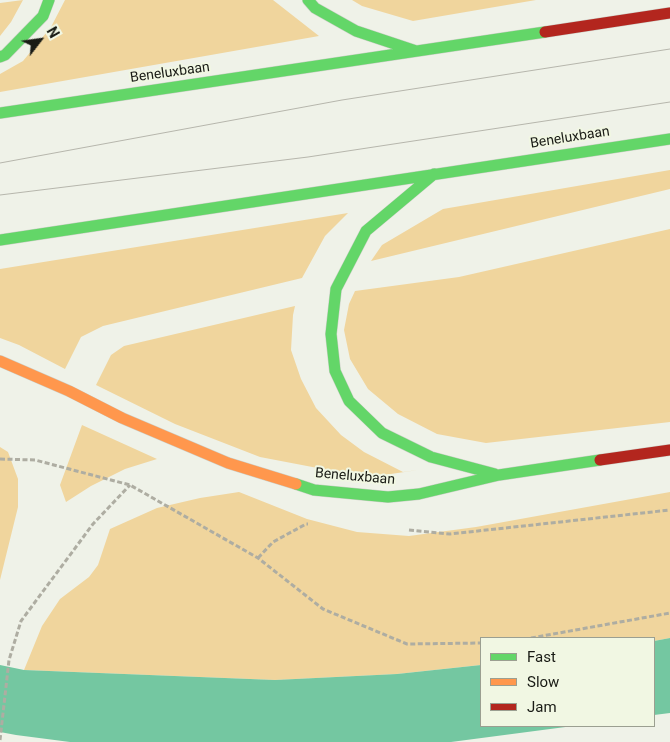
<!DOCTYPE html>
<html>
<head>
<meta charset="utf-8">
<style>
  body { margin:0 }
  #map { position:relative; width:670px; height:742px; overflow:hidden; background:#eff2e8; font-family:Roboto,sans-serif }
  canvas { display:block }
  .legend { position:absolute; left:480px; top:637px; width:175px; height:90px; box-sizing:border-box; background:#f1f7e3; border:1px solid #9b9f91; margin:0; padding:6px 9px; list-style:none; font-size:15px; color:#191b15 }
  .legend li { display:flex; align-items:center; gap:10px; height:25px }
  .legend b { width:25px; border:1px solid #9b9f91 }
  .north { position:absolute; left:15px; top:15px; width:50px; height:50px; -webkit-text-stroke:4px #f1f7e3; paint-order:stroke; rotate:60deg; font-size:14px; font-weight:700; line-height:20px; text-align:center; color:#191b15 }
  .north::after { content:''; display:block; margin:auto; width:18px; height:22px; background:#191b15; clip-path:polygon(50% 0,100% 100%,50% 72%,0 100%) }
</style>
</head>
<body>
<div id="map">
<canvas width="670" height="742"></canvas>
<ul class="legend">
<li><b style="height:6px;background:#63d668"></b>Fast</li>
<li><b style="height:6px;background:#ff974d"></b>Slow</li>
<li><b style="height:6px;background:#b3261e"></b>Jam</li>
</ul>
<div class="north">N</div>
</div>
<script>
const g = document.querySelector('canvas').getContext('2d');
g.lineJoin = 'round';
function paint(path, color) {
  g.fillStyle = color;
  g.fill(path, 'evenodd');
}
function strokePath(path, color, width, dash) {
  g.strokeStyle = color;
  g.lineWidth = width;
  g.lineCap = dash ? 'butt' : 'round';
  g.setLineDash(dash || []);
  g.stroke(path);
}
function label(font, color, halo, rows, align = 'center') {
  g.font = font + ' Roboto,sans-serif';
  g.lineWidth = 4;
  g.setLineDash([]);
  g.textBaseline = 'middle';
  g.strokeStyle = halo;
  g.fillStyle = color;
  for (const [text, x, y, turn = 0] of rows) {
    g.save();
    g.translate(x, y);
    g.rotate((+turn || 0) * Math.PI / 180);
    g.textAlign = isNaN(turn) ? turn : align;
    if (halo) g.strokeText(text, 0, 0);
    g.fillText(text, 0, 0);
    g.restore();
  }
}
paint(new Path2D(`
  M 23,0 L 11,22 L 0,36 L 0,3 Z
  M 65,0 L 273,0 L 319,36 L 0,92 L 0,74 L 23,61 L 51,27 Z
  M 352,0 L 536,0 L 413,21 L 362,6 Z
  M 670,170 L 670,189 L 371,261 L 382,245 L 443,209 Z
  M 348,213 L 325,236 L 302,278 L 103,326 L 81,337 L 65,369 L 19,345 L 0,338 L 0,269 Z
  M 670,229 L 670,422 L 486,443 L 437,434 L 398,414 L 368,389 L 350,359 L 344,330 L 349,304 L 355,291 L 459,277 Z
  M 295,306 L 293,315 L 291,350 L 301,379 L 316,408 L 341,435 L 364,452 L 403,472 L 418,470 L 384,475 L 328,470 L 260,457 L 175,424 L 96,385 L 111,355 L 124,346 Z
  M 82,425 L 157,459 L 125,469 L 91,486 L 66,502 L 60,485 Z
  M 0,447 L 8,452 L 18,479 L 18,507 L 0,580 Z
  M 239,492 L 307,519 L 357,532 L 409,536 L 476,527 L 670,492 L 670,638 L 654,641 L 654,638 L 481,638 L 481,665 L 397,674 L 275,680 L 24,670 L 42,626 L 60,599 L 89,577 L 98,565 L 110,529 L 157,508 L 200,498 Z`), '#f0d59d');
paint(new Path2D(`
  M 670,638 L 670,713 L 654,715 L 654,641 Z
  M 0,665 L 24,670 L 275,680 L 397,674 L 481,665 L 481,726 L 573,726 L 451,742 L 70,742 L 16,735 L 0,732 Z`), '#74c7a1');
const fast = new Path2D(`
  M 308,0 L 315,8 L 356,31 L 416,51
  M 0,57 L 5,55 L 43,16 L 49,0
  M 0,113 L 545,32
  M 434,174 L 366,231 L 336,289 L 331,334 L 335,371 L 349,401 L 382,433 L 431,457 L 495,474
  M 0,240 L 670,139
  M 296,484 L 314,490 L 388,497 L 419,494 L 499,475 L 600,460`);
const slow = new Path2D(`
  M 0,361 L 69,391 L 122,418 L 228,463 L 296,484`);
const jam = new Path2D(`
  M 545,32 L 670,13
  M 600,460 L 670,450`);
strokePath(fast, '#cccfc7', 12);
strokePath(slow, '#cccfc7', 12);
strokePath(jam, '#cccfc7', 12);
strokePath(new Path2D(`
  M 0,459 L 35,460 L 130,485 L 258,558 L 323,609 L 407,644 L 481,643
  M 409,530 L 450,534 L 670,510
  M 258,558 L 273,542 L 306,524 L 308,524
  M 531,638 L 670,613
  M 0,740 L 9,660 L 21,621 L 93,524 L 130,485`), '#aeada2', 3, [5, 2.5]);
strokePath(fast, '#63d668', 11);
strokePath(slow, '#ff974d', 11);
strokePath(jam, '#b3261e', 11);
strokePath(new Path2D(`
  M 0,163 L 342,100 L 670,49
  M 0,195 L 308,157 L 670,102`), '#b6b6ac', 1);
label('14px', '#191b15', '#f1f7e3', [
  ["Beneluxbaan",170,73,-8],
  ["Beneluxbaan",570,138,-9],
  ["Beneluxbaan",355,477,5]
]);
</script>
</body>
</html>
